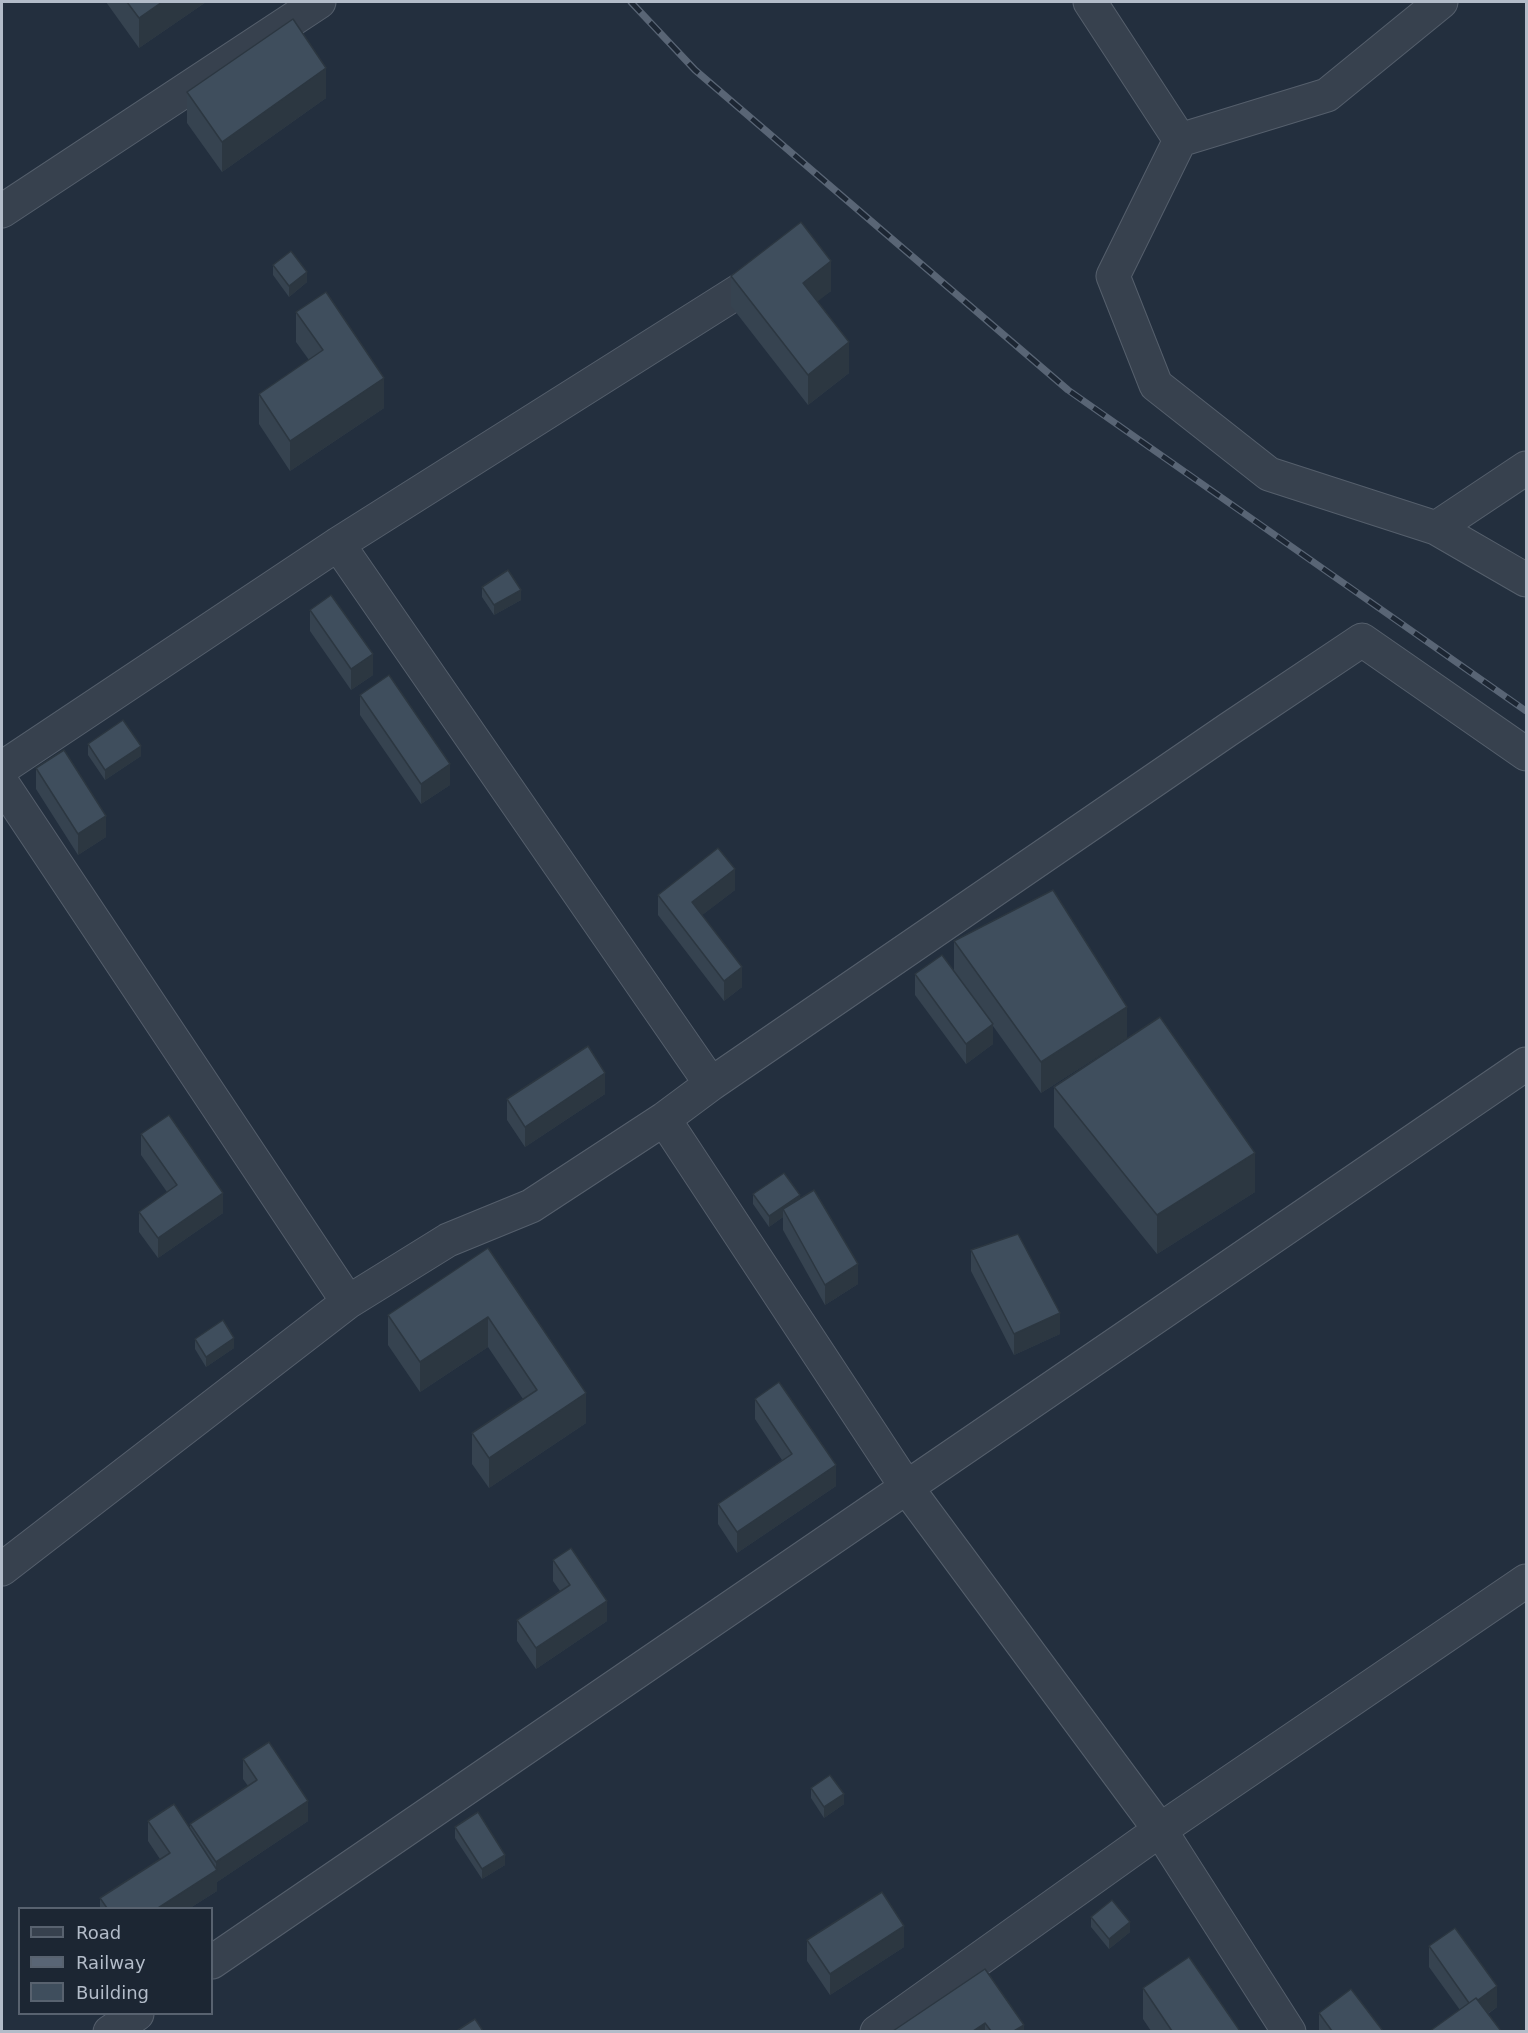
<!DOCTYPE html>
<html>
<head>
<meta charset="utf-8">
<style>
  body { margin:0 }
  #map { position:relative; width:1528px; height:2033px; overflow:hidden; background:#232f3e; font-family:"DejaVu Sans",sans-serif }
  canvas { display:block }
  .frame { position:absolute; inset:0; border:3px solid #b3bcc9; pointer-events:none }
  .legend { position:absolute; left:18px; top:1907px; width:195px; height:108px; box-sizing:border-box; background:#1c2633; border:2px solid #58626f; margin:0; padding:8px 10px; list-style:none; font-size:18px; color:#b3bcc9 }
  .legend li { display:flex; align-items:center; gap:12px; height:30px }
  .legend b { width:30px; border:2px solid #58626f }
</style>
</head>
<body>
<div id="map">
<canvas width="1528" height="2033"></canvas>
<div class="frame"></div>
<ul class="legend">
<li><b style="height:8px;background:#37414e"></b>Road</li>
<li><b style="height:8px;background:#596575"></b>Railway</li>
<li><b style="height:16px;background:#3f4e5d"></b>Building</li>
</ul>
</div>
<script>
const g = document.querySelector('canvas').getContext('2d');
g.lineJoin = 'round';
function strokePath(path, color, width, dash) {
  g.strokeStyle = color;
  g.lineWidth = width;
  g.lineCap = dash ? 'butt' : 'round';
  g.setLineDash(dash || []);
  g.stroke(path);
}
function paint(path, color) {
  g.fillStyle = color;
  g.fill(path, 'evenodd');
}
const street = new Path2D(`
  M 1090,2 L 1180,140 L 1113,276 L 1156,385 L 1269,474 L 1436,528 L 1526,580
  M 1180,140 L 1327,95 L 1441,2
  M 2,211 L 319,2
  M 1436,528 L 1526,468
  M 338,544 L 711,1084
  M 2,768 L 338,544 L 769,272
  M 2,783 L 348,1302
  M 664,1119 L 907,1488 L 1160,1830 L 1289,2032
  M 2,1569 L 348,1302 L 448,1240 L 531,1206 L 664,1119 L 711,1084 L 1229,729 L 1362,640 L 1526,754
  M 212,1962 L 1526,1064
  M 110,2032 L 137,2014
  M 877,2032 L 1160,1830 L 1526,1581`);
strokePath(street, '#555f6c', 35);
strokePath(street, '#37414e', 33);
const rail = new Path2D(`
  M 631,2 L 695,70 L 1068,390 L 1526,711`);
strokePath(rail, '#596575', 7);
strokePath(rail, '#1c2633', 4.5, [14]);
paint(new Path2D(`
  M 106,2 L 206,2 L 139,48 Z
  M 187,92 L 326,98 L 222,172 L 187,123 Z
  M 273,265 L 307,282 L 289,297 L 273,275 Z
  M 731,276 L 831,291 L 817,301 L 849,373 L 808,405 L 731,306 Z
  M 296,312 L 384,408 L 290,471 L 259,424 L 259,394 L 309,360 L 296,342 Z
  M 482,587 L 521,600 L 494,615 L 482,597 Z
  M 310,610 L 373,675 L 351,690 L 310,631 Z
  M 360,695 L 450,785 L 421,804 L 360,715 Z
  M 88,744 L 141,756 L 105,780 L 88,755 Z
  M 36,768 L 106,837 L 78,855 L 36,789 Z
  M 735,890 L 702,915 L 742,987 L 724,1001 L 658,915 L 658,895 Z
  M 954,941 L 1127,1038 L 1041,1093 L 993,1026 L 993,1044 L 966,1064 L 915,995 L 915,974 L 954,971 Z
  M 1054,1087 L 1255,1192 L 1157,1254 L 1054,1127 Z
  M 605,1094 L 525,1147 L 507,1120 L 507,1099 Z
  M 141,1134 L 223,1213 L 158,1258 L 139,1232 L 139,1212 L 167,1192 L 141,1155 Z
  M 753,1194 L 800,1199 L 858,1284 L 825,1305 L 783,1230 L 783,1217 L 769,1227 L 753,1204 Z
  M 488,1248 L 586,1423 L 489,1488 L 472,1464 L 472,1433 L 523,1399 L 488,1347 L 420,1392 L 388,1345 L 388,1315 Z
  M 971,1250 L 1060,1334 L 1014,1355 L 971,1271 Z
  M 195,1339 L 234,1348 L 206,1367 L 195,1349 Z
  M 755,1399 L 836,1486 L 737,1553 L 718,1524 L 718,1504 L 782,1460 L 755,1419 Z
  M 553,1560 L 607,1621 L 536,1669 L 517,1641 L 517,1620 L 560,1591 L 553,1581 Z
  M 243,1759 L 308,1821 L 217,1882 L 217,1891 L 190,1908 L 100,1908 L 100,1898 L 160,1859 L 148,1841 L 148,1821 L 190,1829 L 190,1824 L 248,1786 L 243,1779 Z
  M 811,1788 L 844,1804 L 824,1818 L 811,1798 Z
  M 455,1827 L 505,1865 L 482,1879 L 455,1838 Z
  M 1091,1917 L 1130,1932 L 1109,1949 L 1091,1927 Z
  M 807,1940 L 904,1947 L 830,1995 L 807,1961 Z
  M 1429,1946 L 1497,2007 L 1488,2014 L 1460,2010 L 1429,1967 Z
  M 985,1969 L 1024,2031 L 893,2031 Z
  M 1143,1988 L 1240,2031 L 1151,2031 L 1143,2019 Z
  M 1319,2013 L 1383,2031 L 1319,2031 Z`), '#364350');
paint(new Path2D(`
  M 162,2 L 206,2 L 139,48 L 139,18 Z
  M 326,68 L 326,98 L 222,172 L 222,142 Z
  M 831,261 L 831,291 L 803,313 L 803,283 Z
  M 307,272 L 307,282 L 289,297 L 289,286 Z
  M 849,342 L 849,373 L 808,405 L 808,375 Z
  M 384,378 L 384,408 L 290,471 L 290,441 Z
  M 521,590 L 521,600 L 494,615 L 494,605 Z
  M 373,654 L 373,675 L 351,690 L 351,669 Z
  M 141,746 L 141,756 L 105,780 L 105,770 Z
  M 450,764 L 450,785 L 421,804 L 421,784 Z
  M 106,816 L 106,837 L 78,855 L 78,834 Z
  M 735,869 L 735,890 L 692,923 L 692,902 Z
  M 742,967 L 742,987 L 724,1001 L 724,981 Z
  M 1127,1007 L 1127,1038 L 1041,1093 L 1041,1062 Z
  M 993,1024 L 993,1044 L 966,1064 L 966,1044 Z
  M 605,1073 L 605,1094 L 525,1147 L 525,1127 Z
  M 1255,1153 L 1255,1192 L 1157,1254 L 1157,1215 Z
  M 223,1193 L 223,1213 L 158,1258 L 158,1238 Z
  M 800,1195 L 800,1205 L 783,1209 L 783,1217 L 769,1227 L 769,1216 Z
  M 858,1264 L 858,1284 L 825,1305 L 825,1285 Z
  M 1060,1313 L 1060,1334 L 1014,1355 L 1014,1334 Z
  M 488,1317 L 488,1347 L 420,1392 L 420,1362 Z
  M 234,1338 L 234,1348 L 206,1367 L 206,1357 Z
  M 586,1393 L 586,1423 L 489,1488 L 489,1458 Z
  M 836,1465 L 836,1486 L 737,1553 L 737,1532 Z
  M 607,1601 L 607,1621 L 536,1669 L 536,1648 Z
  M 844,1794 L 844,1804 L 824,1818 L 824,1807 Z
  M 308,1801 L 308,1821 L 217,1882 L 217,1891 L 190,1908 L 158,1908 L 216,1871 L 216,1862 Z
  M 505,1855 L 505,1865 L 482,1879 L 482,1869 Z
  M 1130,1922 L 1130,1932 L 1109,1949 L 1109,1939 Z
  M 904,1926 L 904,1947 L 830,1995 L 830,1974 Z
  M 1497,1986 L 1497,2007 L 1471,2025 L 1471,2005 Z
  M 985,2023 L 985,2031 L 973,2031 Z
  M 1024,2025 L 1024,2031 L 1014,2031 Z`), '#2c3741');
const building = new Path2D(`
  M 127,2 L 162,2 L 139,18 Z
  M 293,19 L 326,68 L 222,142 L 187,92 Z
  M 801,222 L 831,261 L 803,283 L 849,342 L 808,375 L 731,276 Z
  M 291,251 L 307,272 L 289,286 L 273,265 Z
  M 326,292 L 384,378 L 290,441 L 259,394 L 323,350 L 296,312 Z
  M 508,570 L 521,590 L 494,605 L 482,587 Z
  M 331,595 L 373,654 L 351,669 L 310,610 Z
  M 389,675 L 450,764 L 421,784 L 360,695 Z
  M 123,720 L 141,746 L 105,770 L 88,744 Z
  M 64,750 L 106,816 L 78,834 L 36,768 Z
  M 718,848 L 735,869 L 692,902 L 742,967 L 724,981 L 658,895 Z
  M 1053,890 L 1127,1007 L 1041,1062 L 954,941 Z
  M 942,955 L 993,1024 L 966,1044 L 915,974 Z
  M 1160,1017 L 1255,1153 L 1157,1215 L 1054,1087 Z
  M 588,1046 L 605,1073 L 525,1127 L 507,1099 Z
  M 169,1115 L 223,1193 L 158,1238 L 139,1212 L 177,1185 L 141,1134 Z
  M 784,1173 L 800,1195 L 769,1216 L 753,1194 Z
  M 814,1190 L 858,1264 L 825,1285 L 783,1209 Z
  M 1018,1234 L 1060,1313 L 1014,1334 L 971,1250 Z
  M 488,1248 L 586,1393 L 489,1458 L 472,1433 L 537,1390 L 488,1317 L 420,1362 L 388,1315 Z
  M 223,1320 L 234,1338 L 206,1357 L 195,1339 Z
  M 779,1382 L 836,1465 L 737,1532 L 718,1504 L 792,1454 L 755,1399 Z
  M 571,1548 L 607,1601 L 536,1648 L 517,1620 L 570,1585 L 553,1560 Z
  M 269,1742 L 308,1801 L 216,1862 L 190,1824 L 257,1780 L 243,1759 Z
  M 830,1775 L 844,1794 L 824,1807 L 811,1788 Z
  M 174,1804 L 217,1870 L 158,1908 L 107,1908 L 100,1898 L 170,1853 L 148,1821 Z
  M 478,1812 L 505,1855 L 482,1869 L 455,1827 Z
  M 882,1892 L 904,1926 L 830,1974 L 807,1940 Z
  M 1112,1900 L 1130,1922 L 1109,1939 L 1091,1917 Z
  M 1455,1928 L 1497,1986 L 1478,2000 L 1476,1998 L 1469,2003 L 1429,1946 Z
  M 1189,1957 L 1240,2031 L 1172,2031 L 1143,1988 Z
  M 985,1969 L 1024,2025 L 1014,2031 L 991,2031 L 985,2023 L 973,2031 L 893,2031 Z
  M 1351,1989 L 1383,2031 L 1332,2031 L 1319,2013 Z
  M 1476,1998 L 1501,2031 L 1430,2031 Z
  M 475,2019 L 483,2031 L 459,2031 L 458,2030 Z`);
paint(building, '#3f4e5d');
strokePath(building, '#2c3741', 1.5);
</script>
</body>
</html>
